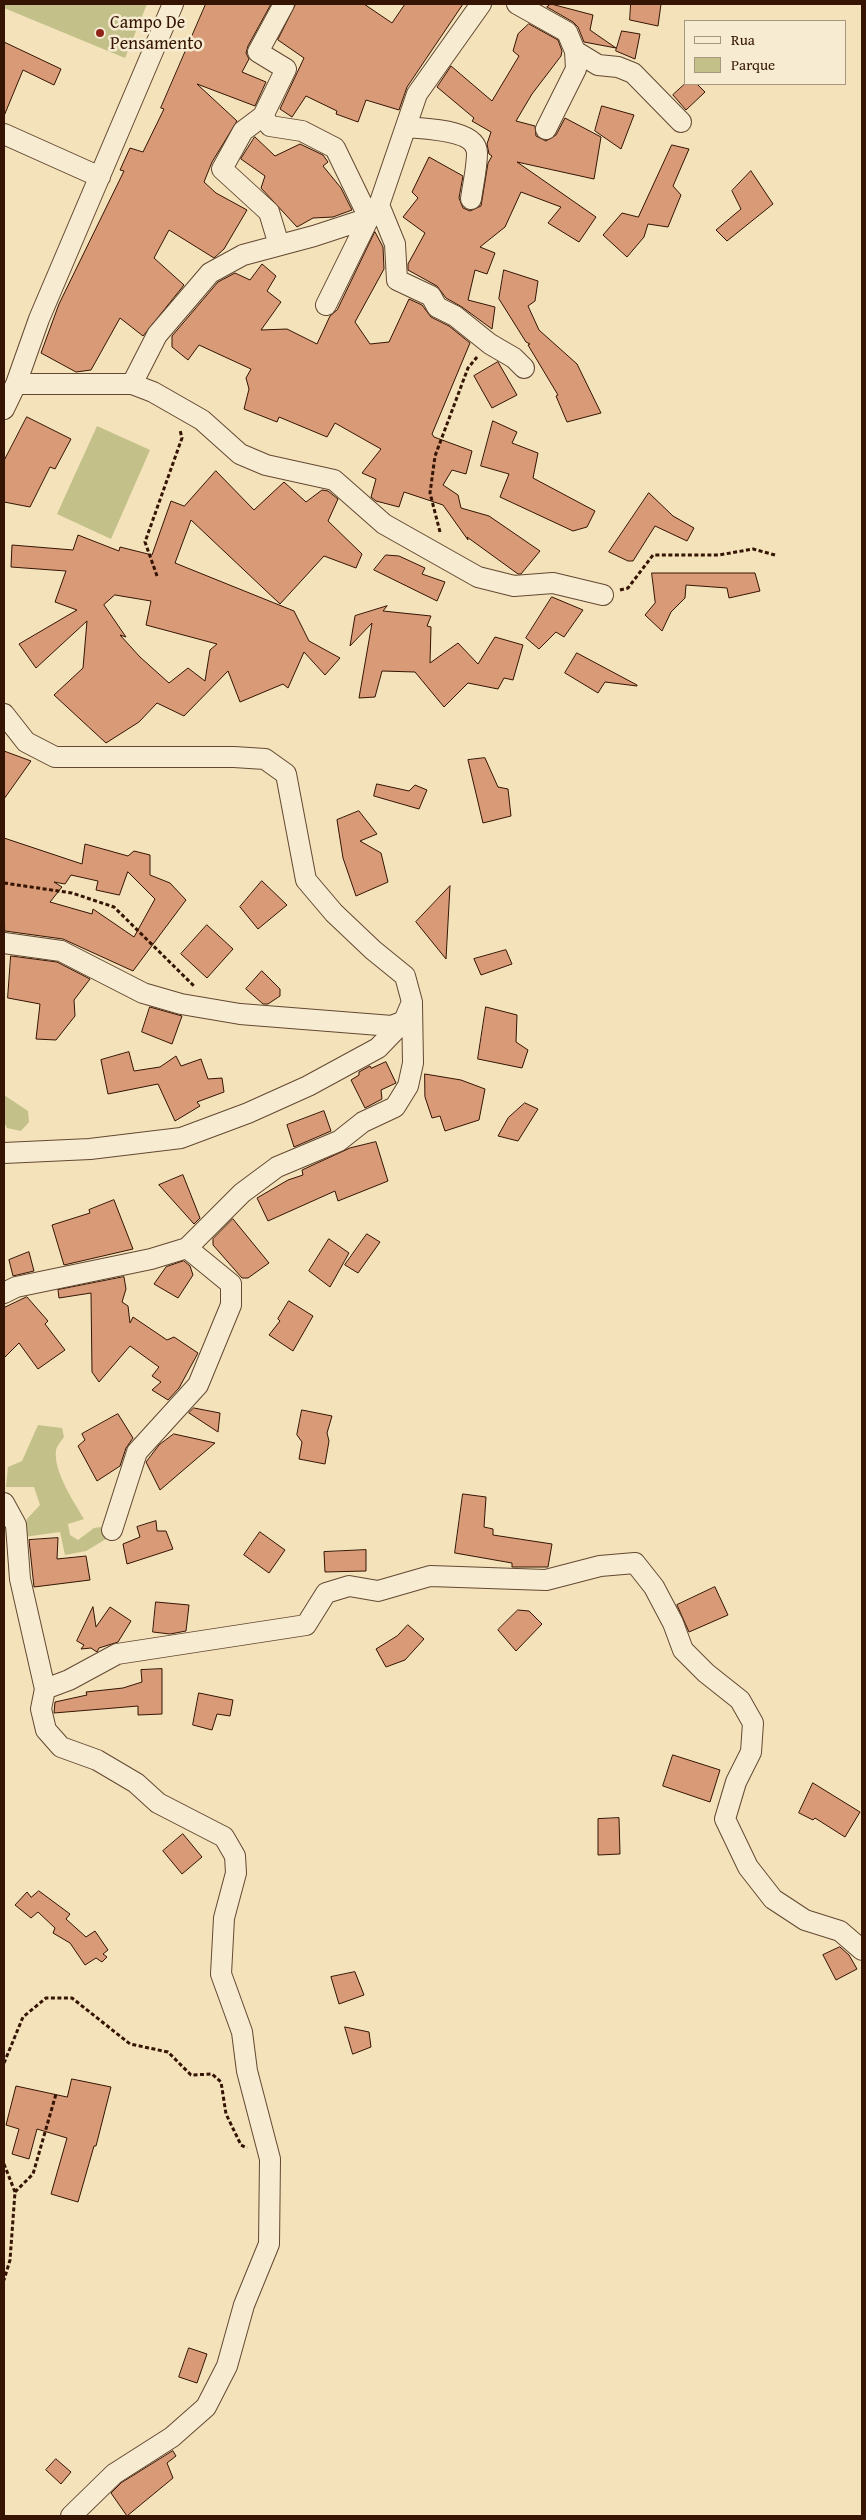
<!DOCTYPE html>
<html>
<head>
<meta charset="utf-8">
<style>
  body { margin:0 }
  #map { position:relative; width:866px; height:2520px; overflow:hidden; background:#f3e2ba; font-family:"Gentium Book Plus",serif }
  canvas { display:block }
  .frame { position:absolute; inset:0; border:5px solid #351403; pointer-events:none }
  .legend { position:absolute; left:684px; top:20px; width:162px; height:65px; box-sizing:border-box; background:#f7ecd2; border:1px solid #a9967f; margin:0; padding:6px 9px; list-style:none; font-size:15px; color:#351403 }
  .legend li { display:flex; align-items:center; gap:10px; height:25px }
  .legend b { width:25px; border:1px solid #a9967f }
</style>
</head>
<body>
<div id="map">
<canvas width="866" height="2520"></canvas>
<div class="frame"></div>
<ul class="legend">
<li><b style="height:6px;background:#f7ecd2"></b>Rua</li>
<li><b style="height:14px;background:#c3c08a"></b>Parque</li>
</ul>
</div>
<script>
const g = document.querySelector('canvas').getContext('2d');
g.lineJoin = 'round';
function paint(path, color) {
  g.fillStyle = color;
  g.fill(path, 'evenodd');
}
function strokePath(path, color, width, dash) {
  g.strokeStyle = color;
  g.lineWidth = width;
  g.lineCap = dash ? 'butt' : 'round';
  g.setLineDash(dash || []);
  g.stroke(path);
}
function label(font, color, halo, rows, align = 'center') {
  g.font = font + ' "Gentium Book Plus",serif';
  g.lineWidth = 5;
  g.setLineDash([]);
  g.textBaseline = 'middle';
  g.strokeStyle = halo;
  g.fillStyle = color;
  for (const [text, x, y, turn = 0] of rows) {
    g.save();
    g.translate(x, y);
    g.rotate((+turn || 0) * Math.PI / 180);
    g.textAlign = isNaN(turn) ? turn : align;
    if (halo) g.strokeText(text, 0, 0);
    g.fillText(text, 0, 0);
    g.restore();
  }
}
paint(new Path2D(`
  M 4,4 L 147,4 L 125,58 L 4,8 Z
  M 97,426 L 150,450 L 111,539 L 57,514 Z
  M 4,1095 L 28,1111 L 29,1122 L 21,1131 L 7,1128 L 4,1122 Z
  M 38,1425 L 62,1428 L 64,1437 C 61,1441 57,1446 56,1450 C 53,1471 74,1502 84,1519 L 68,1524 L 70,1535 L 78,1540 L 94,1528 L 101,1527 L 106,1539 L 86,1551 L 65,1555 L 60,1532 L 24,1537 L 27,1519 L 40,1505 L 34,1487 L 6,1487 L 8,1467 L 22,1461 Z`), '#c3c08a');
const building = new Path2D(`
  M 206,4 L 271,4 L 248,46 L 246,53 L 249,59 L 242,72 L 266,82 L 255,106 L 197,84 L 237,121 L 212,162 L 204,182 L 216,193 L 247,210 L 224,249 L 214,258 L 169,230 L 154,258 L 184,285 L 143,336 L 120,318 L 91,370 L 76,372 L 41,353 L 59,304 L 124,171 L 120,170 L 130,148 L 143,152 L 164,109 L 161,108 Z
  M 296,4 L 364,4 L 392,23 L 405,4 L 463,4 L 407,87 L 399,110 L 366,100 L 358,122 L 336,114 L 337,111 L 306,96 L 292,117 L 280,109 L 304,58 L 278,40 Z
  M 551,4 L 593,15 L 590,30 L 616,48 L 584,42 L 578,27 L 573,22 L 547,7 Z
  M 631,4 L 661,4 L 658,26 L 630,20 Z
  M 529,24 L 558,40 L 562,51 L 561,56 L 532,94 L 516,121 L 535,126 L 536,136 L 546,141 L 556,135 L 565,118 L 601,137 L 594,179 L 517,162 L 596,217 L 579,242 L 548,223 L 561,207 L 521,192 L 505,227 L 480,247 L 495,253 L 487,274 L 475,270 L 468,300 L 495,307 L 492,329 L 462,307 L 446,298 L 437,286 L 408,270 L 408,264 L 425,233 L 403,217 L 418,198 L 412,192 L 429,157 L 463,176 L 459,198 L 463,208 L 470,211 L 481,206 L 488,163 L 492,156 L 489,154 L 487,144 L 491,132 L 472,121 L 474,118 L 437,87 L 451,66 L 492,101 L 519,56 L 513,51 L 518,34 Z
  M 622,31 L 640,34 L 635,59 L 616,51 Z
  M 4,42 L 61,69 L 54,85 L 23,70 L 4,116 Z
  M 685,84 L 697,84 L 705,92 L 686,110 L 673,95 Z
  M 602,106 L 634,115 L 621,149 L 595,131 Z
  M 255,137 L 275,156 L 300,144 L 323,155 L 328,162 L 323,166 L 341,188 L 352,210 L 333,217 L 313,218 L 297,227 L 261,188 L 265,176 L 241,159 Z
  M 672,145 L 689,149 L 673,186 L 681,195 L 668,227 L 648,224 L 644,237 L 627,257 L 603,235 L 622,213 L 638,217 Z
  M 751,171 L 773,204 L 727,241 L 716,230 L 741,209 L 732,191 Z
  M 375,232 L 383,247 L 384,269 L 355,322 L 370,344 L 389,342 L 409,299 L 422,305 L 431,317 L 449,326 L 470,343 L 432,434 L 434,437 L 472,451 L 466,474 L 452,470 L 443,485 L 458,495 L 461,508 L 489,516 L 540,551 L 521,574 L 518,574 L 467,537 L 468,540 L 443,505 L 404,492 L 399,507 L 376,501 L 371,497 L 376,479 L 362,473 L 381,449 L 335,423 L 327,437 L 279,417 L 277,422 L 244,409 L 249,389 L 246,378 L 251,369 L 199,345 L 188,360 L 172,347 L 172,336 L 218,282 L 235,273 L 250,280 L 262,264 L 276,276 L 267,291 L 281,302 L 261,330 L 287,329 L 317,344 L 330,316 L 337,310 Z
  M 504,270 L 538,281 L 535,301 L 528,306 L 539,330 L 577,364 L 601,413 L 567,422 L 556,396 L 558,395 L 528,345 L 530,344 L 526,342 L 499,299 Z
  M 498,362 L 517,395 L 492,408 L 474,376 Z
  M 27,417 L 71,439 L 55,469 L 50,467 L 30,507 L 4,502 L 4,461 Z
  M 493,421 L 517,432 L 512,443 L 538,453 L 533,478 L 595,511 L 587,527 L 573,531 L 500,497 L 509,474 L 481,466 Z
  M 216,471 L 254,510 L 284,482 L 306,502 L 322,490 L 328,491 L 338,499 L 328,521 L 362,554 L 356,568 L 324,556 L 280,604 L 191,520 L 175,563 L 294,611 L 309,641 L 340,658 L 325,675 L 304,652 L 288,688 L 283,684 L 240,702 L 228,671 L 184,716 L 157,703 L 139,722 L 106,743 L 54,695 L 83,668 L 87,621 L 36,668 L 19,644 L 77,610 L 55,602 L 66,571 L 11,567 L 12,545 L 73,550 L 78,535 L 119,551 L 120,547 L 152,555 L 171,501 L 184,506 ZM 115,595 L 151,601 L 146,625 L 217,644 L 210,650 L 205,681 L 188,668 L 169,683 L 140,657 L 120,635 L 126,637 L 104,605 Z
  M 649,493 L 673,516 L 694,528 L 687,541 L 655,526 L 633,561 L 628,561 L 609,552 Z
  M 386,555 L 399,556 L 425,568 L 422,574 L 445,582 L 437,601 L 374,570 Z
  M 652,573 L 755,573 L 760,591 L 729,598 L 727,588 L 686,585 L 685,598 L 671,612 L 662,631 L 645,615 L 655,603 Z
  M 552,597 L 583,610 L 564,637 L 556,632 L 539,649 L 526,638 Z
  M 387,606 L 383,611 L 431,616 L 427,626 L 431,627 L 430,663 L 458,643 L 478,664 L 495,637 L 523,645 L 513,680 L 504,678 L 498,689 L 468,683 L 444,707 L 415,672 L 382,671 L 375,697 L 359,698 L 372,623 L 350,646 L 355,616 Z
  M 577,653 L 637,685 L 637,686 L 605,682 L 598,693 L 565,673 Z
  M 4,751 L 31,761 L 4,799 Z
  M 485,758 L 498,787 L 508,789 L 511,816 L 483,823 L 468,760 Z
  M 377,784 L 409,791 L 415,785 L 427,790 L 419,809 L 374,796 Z
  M 359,811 L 377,834 L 360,841 L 381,853 L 388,882 L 356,896 L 343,858 L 337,820 Z
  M 4,838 L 82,864 L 85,844 L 128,856 L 134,851 L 150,855 L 150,875 L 170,883 L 186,900 L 133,971 L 63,939 L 5,931 ZM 128,872 L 155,899 L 134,937 L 93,909 L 92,914 L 50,902 L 62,887 L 54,882 L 65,884 L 71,875 L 98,881 L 96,890 L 119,895 Z
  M 262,881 L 287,905 L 258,929 L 240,907 Z
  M 450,886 L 446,959 L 416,922 Z
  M 207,925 L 233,949 L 207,978 L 181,954 Z
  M 506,950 L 512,964 L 481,975 L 474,959 Z
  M 11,956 L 57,962 L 90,979 L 74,1000 L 75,1016 L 56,1040 L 36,1039 L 40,1004 L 8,998 Z
  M 262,971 L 280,989 L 280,996 L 268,1004 L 263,1004 L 246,989 Z
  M 150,1007 L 182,1016 L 172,1044 L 142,1032 Z
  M 486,1007 L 517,1015 L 516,1042 L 528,1050 L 522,1068 L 478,1059 Z
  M 129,1052 L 134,1071 L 160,1067 L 176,1056 L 181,1066 L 201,1059 L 208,1079 L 222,1078 L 224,1092 L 197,1102 L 200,1106 L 175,1121 L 158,1084 L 108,1094 L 101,1060 Z
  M 386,1062 L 396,1083 L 381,1090 L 382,1099 L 365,1108 L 351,1080 L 359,1075 L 359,1072 L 370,1066 L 371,1068 Z
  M 425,1074 L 461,1080 L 485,1089 L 479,1120 L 445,1131 L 440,1116 L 432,1118 L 425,1097 Z
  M 525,1103 L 538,1109 L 518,1141 L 498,1136 L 508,1118 Z
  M 324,1111 L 331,1131 L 294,1147 L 287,1125 Z
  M 376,1142 L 388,1181 L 338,1201 L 335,1191 L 268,1221 L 257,1198 L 288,1180 L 303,1175 L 302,1170 L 350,1148 Z
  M 183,1175 L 200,1218 L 194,1224 L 159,1185 Z
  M 114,1200 L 133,1249 L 64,1265 L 52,1225 L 90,1213 L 89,1210 Z
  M 233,1219 L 269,1263 L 248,1278 L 242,1278 L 213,1245 L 213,1239 Z
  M 367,1234 L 380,1242 L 358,1273 L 345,1265 Z
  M 329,1239 L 349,1253 L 330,1287 L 309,1271 Z
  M 29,1252 L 34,1271 L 13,1276 L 9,1260 Z
  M 184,1261 L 190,1266 L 193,1275 L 178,1298 L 154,1284 L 166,1267 Z
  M 124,1277 L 126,1289 L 122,1302 L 128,1306 L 130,1323 L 133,1317 L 167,1340 L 174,1337 L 198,1353 L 179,1388 L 168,1400 L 152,1390 L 161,1382 L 152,1376 L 159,1367 L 130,1346 L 99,1382 L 92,1372 L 91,1293 L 59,1298 L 58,1290 Z
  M 27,1297 L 48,1321 L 45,1324 L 65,1350 L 38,1369 L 19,1343 L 4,1358 L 4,1308 Z
  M 289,1301 L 313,1316 L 293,1351 L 269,1335 L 280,1321 L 278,1319 Z
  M 194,1408 L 220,1413 L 218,1432 L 189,1413 Z
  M 302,1410 L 332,1416 L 327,1433 L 329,1441 L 325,1464 L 299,1459 L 302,1442 L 297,1435 Z
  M 118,1414 L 133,1438 L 126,1448 L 120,1466 L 97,1481 L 78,1446 L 85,1440 L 82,1434 Z
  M 174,1434 L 215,1443 L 160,1490 L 146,1462 L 159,1445 Z
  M 463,1494 L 486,1497 L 484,1527 L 493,1529 L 493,1535 L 552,1544 L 548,1567 L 512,1567 L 512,1563 L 455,1553 Z
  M 156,1521 L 157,1531 L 166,1531 L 173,1549 L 127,1564 L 123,1544 L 140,1537 L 137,1527 Z
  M 260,1532 L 285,1550 L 269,1573 L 244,1555 Z
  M 58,1538 L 57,1559 L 86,1556 L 90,1580 L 34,1587 L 29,1540 Z
  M 366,1550 L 366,1571 L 325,1572 L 324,1552 Z
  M 715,1587 L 728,1615 L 689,1632 L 677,1605 Z
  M 156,1602 L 189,1605 L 186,1631 L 170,1634 L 153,1632 Z
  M 93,1607 L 96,1627 L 110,1607 L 131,1621 L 118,1642 L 99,1648 L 97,1652 L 91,1648 L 81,1649 L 84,1645 L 77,1641 Z
  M 518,1610 L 529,1611 L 542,1624 L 516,1651 L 498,1630 Z
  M 408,1625 L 424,1639 L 405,1660 L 386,1667 L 376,1649 L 397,1636 Z
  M 162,1669 L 162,1714 L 138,1715 L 138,1706 L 54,1713 L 55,1702 L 87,1695 L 86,1692 L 123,1688 L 142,1682 L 141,1670 Z
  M 199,1693 L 233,1700 L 230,1716 L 217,1714 L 212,1730 L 193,1725 Z
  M 673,1755 L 720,1770 L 710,1802 L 663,1786 Z
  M 813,1783 L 860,1812 L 845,1837 L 815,1818 L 813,1820 L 799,1813 Z
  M 619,1818 L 620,1854 L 598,1855 L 598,1819 Z
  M 183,1834 L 202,1857 L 182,1874 L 163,1851 Z
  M 39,1891 L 70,1914 L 66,1919 L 86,1937 L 95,1931 L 108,1950 L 103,1954 L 107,1957 L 102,1962 L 96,1958 L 85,1965 L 70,1943 L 53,1933 L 55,1928 L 38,1912 L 31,1918 L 15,1905 L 27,1892 L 31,1897 Z
  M 840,1947 L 849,1955 L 857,1969 L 836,1980 L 823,1955 Z
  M 355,1972 L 364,1995 L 339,2004 L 331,1977 Z
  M 345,2027 L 369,2032 L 371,2047 L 353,2054 Z
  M 72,2079 L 111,2087 L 96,2146 L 94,2146 L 78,2202 L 51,2194 L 67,2138 L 37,2129 L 29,2159 L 12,2154 L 19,2129 L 6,2125 L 16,2086 L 67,2097 Z
  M 189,2348 L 207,2354 L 197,2383 L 179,2377 Z
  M 173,2451 L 176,2456 L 167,2463 L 173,2478 L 127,2516 L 111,2493 L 121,2483 Z
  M 56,2459 L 71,2472 L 61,2484 L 46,2470 Z`);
paint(building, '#d89a77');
strokePath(building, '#351403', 1);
const minor = new Path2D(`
  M 517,4 L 567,32 L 575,51 L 576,69 L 546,129
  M 575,51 L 598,65 L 618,67 L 633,73 L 681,122
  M 263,116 L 243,131 L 222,169 L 269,212 L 279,245
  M 406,127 C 424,129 477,129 477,153 C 477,168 473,184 471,199
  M 4,134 L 100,177
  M 379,205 L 395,244 L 397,280 L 431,296 L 437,307 L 455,316 L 490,344 L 514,358 L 524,368
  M 326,305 L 369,218 L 379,205 L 417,94 L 481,4
  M 16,384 L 132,384 L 157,335 L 210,273 L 243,255 L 314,236 L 369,218 L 335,148 L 302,131 L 270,126 L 263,116 L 286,69 L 258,52 L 284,4
  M 132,384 L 153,392 L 202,420 L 240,454 L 266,465 L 334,480 L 384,524 L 478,577 L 514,586 L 553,583 L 603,595
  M 4,409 L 16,384 L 39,319 L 173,4
  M 4,714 L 26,742 L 55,757 L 234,757 L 265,759 L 286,774 L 306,880 L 334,913 L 373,950 L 405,976 L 412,1002 L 404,1021 L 392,1026 L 240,1014 L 181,1004 L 143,993 L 61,951 L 4,943
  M 4,1153 L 90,1149 L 181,1138 L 248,1113 L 308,1086 L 378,1048 L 404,1021
  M 4,1293 L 16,1287 L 151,1259 L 187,1248 L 242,1193 L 277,1167 L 339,1141 L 363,1122 L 395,1107 L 408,1086 L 413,1063 L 412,1004
  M 4,1503 L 16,1525 L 20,1579 L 45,1689 L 69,1680 L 117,1654 L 306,1625 L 326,1593 L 349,1586 L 378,1591 L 430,1576 L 546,1580 L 600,1566 L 635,1563 L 654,1587 L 673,1623 L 683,1650 L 706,1673 L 740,1700 L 753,1723 L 751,1752 L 736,1782 L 725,1819 L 748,1867 L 773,1899 L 805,1920 L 840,1931 L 862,1950
  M 112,1530 L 137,1452 L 198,1385 L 231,1305 L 231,1284 L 187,1248
  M 45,1689 L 41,1709 L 46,1730 L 61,1747 L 97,1760 L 136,1783 L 158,1803 L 224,1837 L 235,1856 L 236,1873 L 224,1918 L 221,1974 L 242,2032 L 247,2071 L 270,2159 L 269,2244 L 244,2305 L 227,2366 L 206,2407 L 172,2437 L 114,2474 L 71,2516`);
strokePath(minor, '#644831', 22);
strokePath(new Path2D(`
  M 440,532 L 430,493 L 435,456 L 468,368 L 477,357
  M 157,576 L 145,542 L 182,438 L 180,430
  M 620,590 L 628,588 L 653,555 L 719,555 L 753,549 L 775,555
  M 4,883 L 72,893 L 114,907 L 195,987
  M 4,2063 L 23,2017 L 46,1998 L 72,1998 L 130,2044 L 168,2052 L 191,2075 L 212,2074 L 221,2082 L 226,2114 L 241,2145 L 247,2148
  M 4,2164 L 15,2192 L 10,2260 L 4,2280
  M 15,2192 L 33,2174 L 56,2094`), '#351403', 3, [4, 2.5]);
strokePath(minor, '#f7ecd2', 20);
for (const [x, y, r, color] of [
  [100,33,5,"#8f2418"]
]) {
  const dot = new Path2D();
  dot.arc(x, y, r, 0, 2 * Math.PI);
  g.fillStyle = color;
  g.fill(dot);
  strokePath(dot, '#f7ecd2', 2);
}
label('18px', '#351403', '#f7ecd2', [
  ["Campo De",110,23],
  ["Pensamento",110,44]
], 'left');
</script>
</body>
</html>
